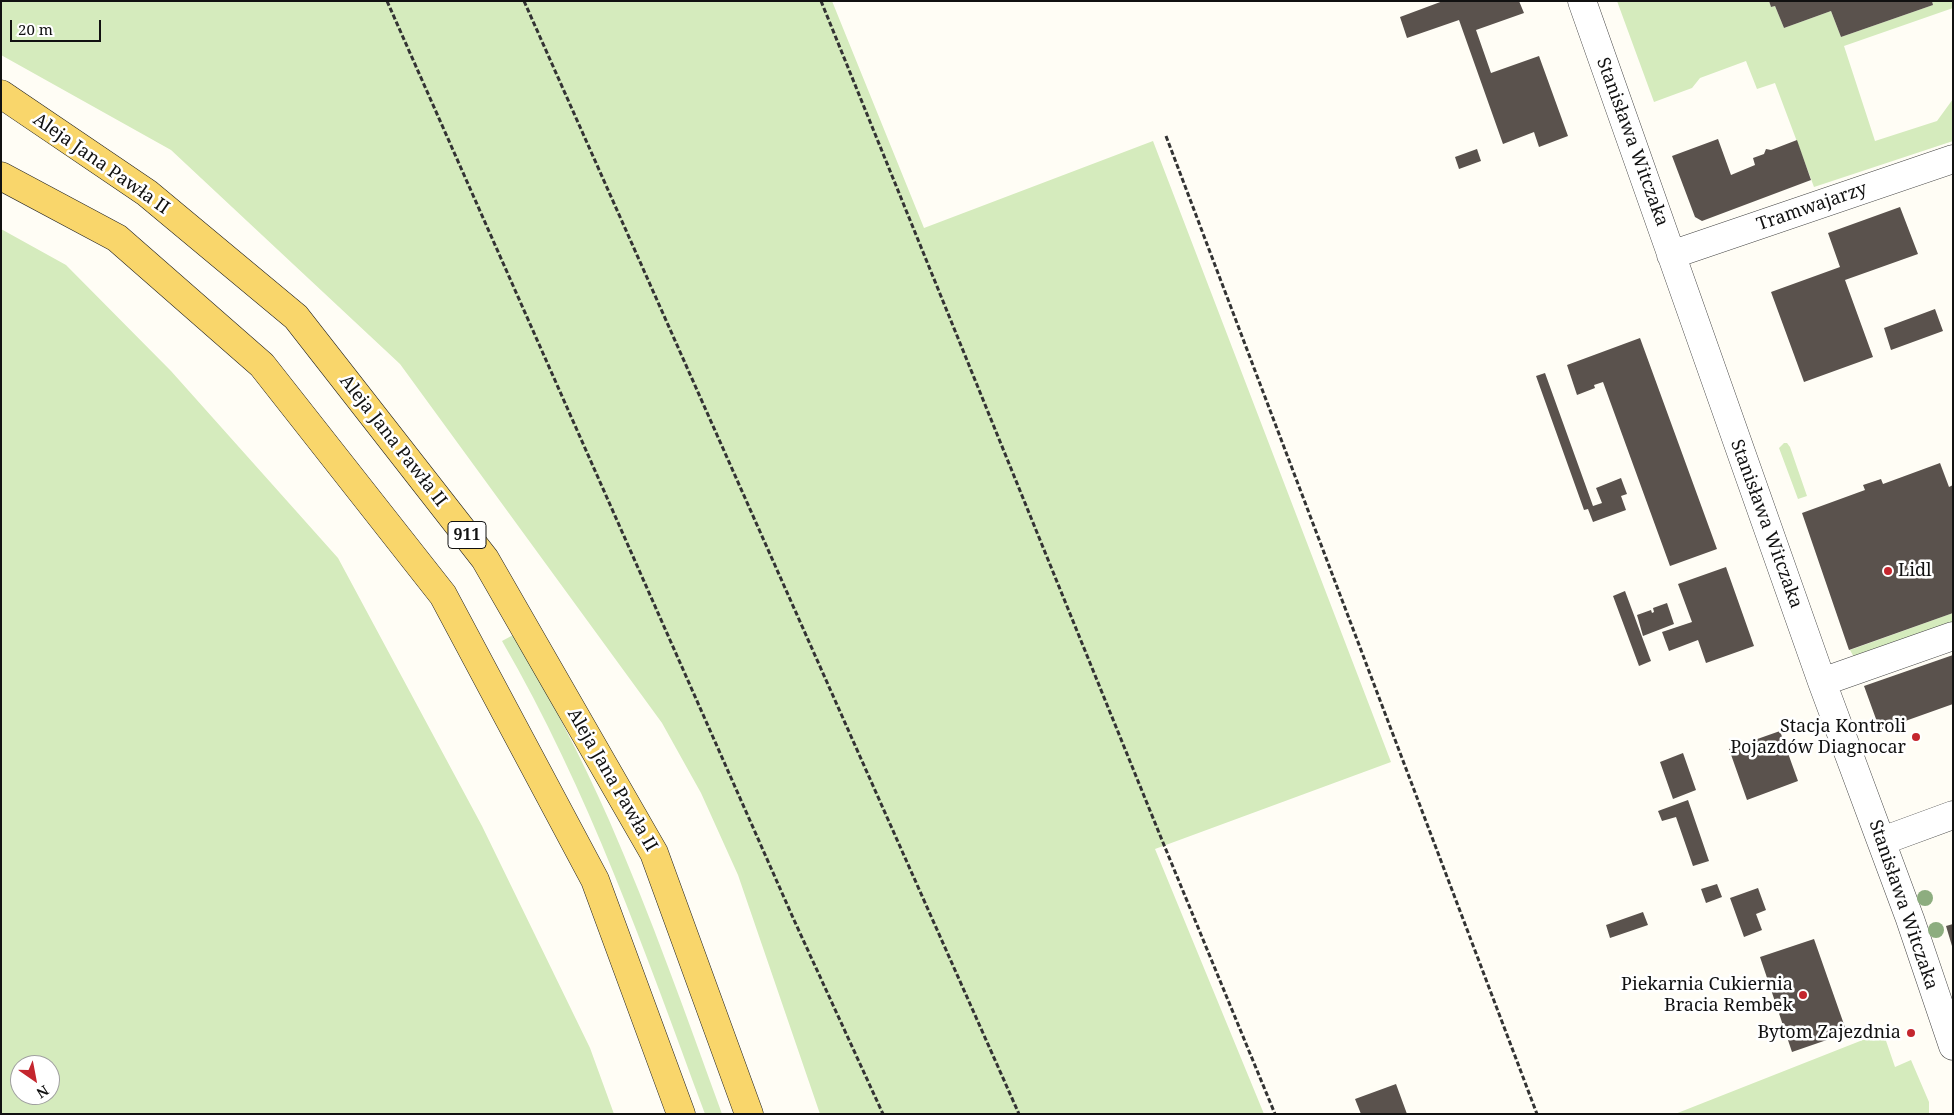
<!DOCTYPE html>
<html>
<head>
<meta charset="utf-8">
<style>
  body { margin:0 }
  #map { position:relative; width:1954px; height:1115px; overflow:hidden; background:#fffdf5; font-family:"Noto Serif",serif }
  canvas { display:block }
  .frame { position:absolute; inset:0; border:2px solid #111; pointer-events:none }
  .north { position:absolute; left:10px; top:1055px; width:50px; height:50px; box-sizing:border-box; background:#fff; border:1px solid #a0a0a0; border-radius:50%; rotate:147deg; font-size:14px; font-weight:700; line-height:20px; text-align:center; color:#111 }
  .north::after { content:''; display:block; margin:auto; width:18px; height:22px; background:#c4262e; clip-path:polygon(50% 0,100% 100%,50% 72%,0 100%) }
  .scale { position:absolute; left:10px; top:20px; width:91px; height:22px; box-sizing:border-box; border:2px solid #111; border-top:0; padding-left:6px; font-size:15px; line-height:18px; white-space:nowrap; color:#111; -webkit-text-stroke:4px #fff; paint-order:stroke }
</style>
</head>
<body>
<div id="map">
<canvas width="1954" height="1115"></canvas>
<div class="frame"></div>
<div class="north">N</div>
<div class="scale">20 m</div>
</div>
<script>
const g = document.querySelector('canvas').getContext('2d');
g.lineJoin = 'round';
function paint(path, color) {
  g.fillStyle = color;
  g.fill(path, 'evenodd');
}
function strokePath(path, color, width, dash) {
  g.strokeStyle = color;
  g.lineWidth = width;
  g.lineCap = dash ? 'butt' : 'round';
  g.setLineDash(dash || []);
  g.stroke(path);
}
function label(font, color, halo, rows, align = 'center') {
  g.font = font + ' "Noto Serif",serif';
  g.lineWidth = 5;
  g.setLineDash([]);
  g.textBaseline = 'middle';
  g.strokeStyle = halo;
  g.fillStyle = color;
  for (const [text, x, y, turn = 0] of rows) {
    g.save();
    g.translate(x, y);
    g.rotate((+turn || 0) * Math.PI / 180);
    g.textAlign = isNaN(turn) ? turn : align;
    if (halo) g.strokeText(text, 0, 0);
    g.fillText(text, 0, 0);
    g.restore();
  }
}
paint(new Path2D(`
  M 1,1 L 832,1 L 924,228 L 1153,141 L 1391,762 L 1155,849 L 1264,1114 L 820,1114 L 738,875 L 701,793 L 662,723 L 400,364 L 171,150 L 1,55 Z
  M 1617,1 L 1769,1 L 1771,7 L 1775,6 L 1784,28 L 1831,11 L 1841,37 L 1933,5 L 1932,1 L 1953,1 L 1953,8 L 1844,46 L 1875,141 L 1937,121 L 1953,99 L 1953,141 L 1814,187 L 1775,83 L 1757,89 L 1746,61 L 1700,78 L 1692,88 L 1654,102 Z
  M 1,229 L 66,265 L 171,371 L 338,558 L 482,826 L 590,1048 L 614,1114 L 1,1114 ZM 20,1065 L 50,1065 L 50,1095 L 20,1095 Z
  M 1784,443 L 1787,443 L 1790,447 L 1807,496 L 1798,499 L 1779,448 Z
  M 1953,613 L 1953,624 L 1856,661 L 1850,650 Z
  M 515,634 C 548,695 581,756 609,820 C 651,916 686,1015 722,1114 L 705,1114 C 645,952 589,791 502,641 Z
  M 1883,1032 L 1895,1067 L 1911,1060 L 1929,1102 L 1929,1114 L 1675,1114 Z`), '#d5ebbd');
paint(new Path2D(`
  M 1443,1 L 1519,1 L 1524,13 L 1476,30 L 1491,73 L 1539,56 L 1568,136 L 1539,147 L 1534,132 L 1503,144 L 1459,20 L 1407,38 L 1400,17 Z
  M 1769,1 L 1932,1 L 1933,5 L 1841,37 L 1831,11 L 1784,28 L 1775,6 L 1771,7 Z
  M 1718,139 L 1731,175 L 1755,165 L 1753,158 L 1764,154 L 1766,149 L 1771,150 L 1797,140 L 1811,180 L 1702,221 L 1695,217 L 1672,156 Z
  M 1477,149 L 1481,161 L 1459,169 L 1455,157 Z
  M 1900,207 L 1918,254 L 1845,280 L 1873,357 L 1804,382 L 1771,292 L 1840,267 L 1828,233 Z
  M 1935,309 L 1943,331 L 1891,350 L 1884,328 Z
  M 1640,338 L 1717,549 L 1670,566 L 1603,382 L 1594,385 L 1595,388 L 1577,395 L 1567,365 Z
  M 1545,373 L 1593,506 L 1602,503 L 1596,488 L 1621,478 L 1627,494 L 1621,496 L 1626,510 L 1593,522 L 1588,509 L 1584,510 L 1536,376 Z
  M 1940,463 L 1949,487 L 1953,485 L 1953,613 L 1849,650 L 1802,513 L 1865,490 L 1863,485 L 1881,479 L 1883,484 Z
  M 1726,567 L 1754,646 L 1706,663 L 1698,640 L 1669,651 L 1662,632 L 1692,622 L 1678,584 Z
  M 1625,591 L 1651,661 L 1639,666 L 1613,596 Z
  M 1667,603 L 1674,624 L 1643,636 L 1637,615 L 1651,610 L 1652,613 L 1654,612 L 1653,608 Z
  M 1953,655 L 1953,704 L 1880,730 L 1864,686 Z
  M 1780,731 L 1798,781 L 1747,800 L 1729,749 Z
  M 1683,753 L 1696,790 L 1673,799 L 1660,762 Z
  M 1688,800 L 1709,861 L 1693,866 L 1676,817 L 1662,821 L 1658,811 Z
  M 1717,884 L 1722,897 L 1706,903 L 1701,889 Z
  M 1758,888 L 1766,910 L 1756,914 L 1762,930 L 1744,937 L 1730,898 Z
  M 1643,912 L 1648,925 L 1610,938 L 1606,925 Z
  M 1953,924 L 1953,946 L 1952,946 L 1946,926 Z
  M 1814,939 L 1847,1033 L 1792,1052 L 1760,957 Z
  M 1396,1084 L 1407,1114 L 1361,1114 L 1355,1099 Z`), '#5a524d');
const minor = new Path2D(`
  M 1582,1 L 1822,682 L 1910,919 L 1953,1046
  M 1671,255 L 1953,159
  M 1822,682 L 1953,636
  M 1882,841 L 1953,815`);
const major = new Path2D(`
  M 1,94 L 147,193 L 296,317 L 485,559 L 654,853 L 749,1114
  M 1,176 L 117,238 L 262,365 L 443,595 L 595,880 L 681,1114`);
strokePath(minor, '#444', 29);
strokePath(major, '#222', 29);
strokePath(new Path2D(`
  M 387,1 L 794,920 L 883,1114
  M 524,1 L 1019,1114
  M 821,1 L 1164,845 L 1275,1114
  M 1166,136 L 1537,1114`), '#333', 3, [5, 2.5]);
strokePath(minor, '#fff', 28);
strokePath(major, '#f9d66b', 28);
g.fillStyle = '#8dad7f';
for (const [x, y] of [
  [1925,898],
  [1936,930]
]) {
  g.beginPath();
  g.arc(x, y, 8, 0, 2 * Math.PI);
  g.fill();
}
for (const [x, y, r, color] of [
  [1888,571,5,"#c4262e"],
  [1916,737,5,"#c4262e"],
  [1803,995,5,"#c4262e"],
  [1911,1033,5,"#c4262e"]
]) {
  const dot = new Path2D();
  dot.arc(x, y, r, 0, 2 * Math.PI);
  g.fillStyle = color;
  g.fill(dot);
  strokePath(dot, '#fff', 2);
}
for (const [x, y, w] of [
  [467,535,38]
]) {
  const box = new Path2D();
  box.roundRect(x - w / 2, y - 13.5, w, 27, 4);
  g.fillStyle = '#fff';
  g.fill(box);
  strokePath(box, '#111', 1);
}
label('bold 16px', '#111', null, [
  ["911",467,535]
]);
label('18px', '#111', '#fff', [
  ["Stanisława Witczaka",1632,142,70],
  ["Aleja Jana Pawła II",101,164,35],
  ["Tramwajarzy",1812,207,-19],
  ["Aleja Jana Pawła II",393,441,52],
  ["Stanisława Witczaka",1766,524,70],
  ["Aleja Jana Pawła II",612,780,60],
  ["Stanisława Witczaka",1903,905,71]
]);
label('18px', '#111', '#fff', [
  ["Lidl",1898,571,"left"],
  ["Stacja Kontroli",1906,727],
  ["Pojazdów Diagnocar",1906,748],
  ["Piekarnia Cukiernia",1793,985],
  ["Bracia Rembek",1793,1006],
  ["Bytom Zajezdnia",1901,1033]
], 'right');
</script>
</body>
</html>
